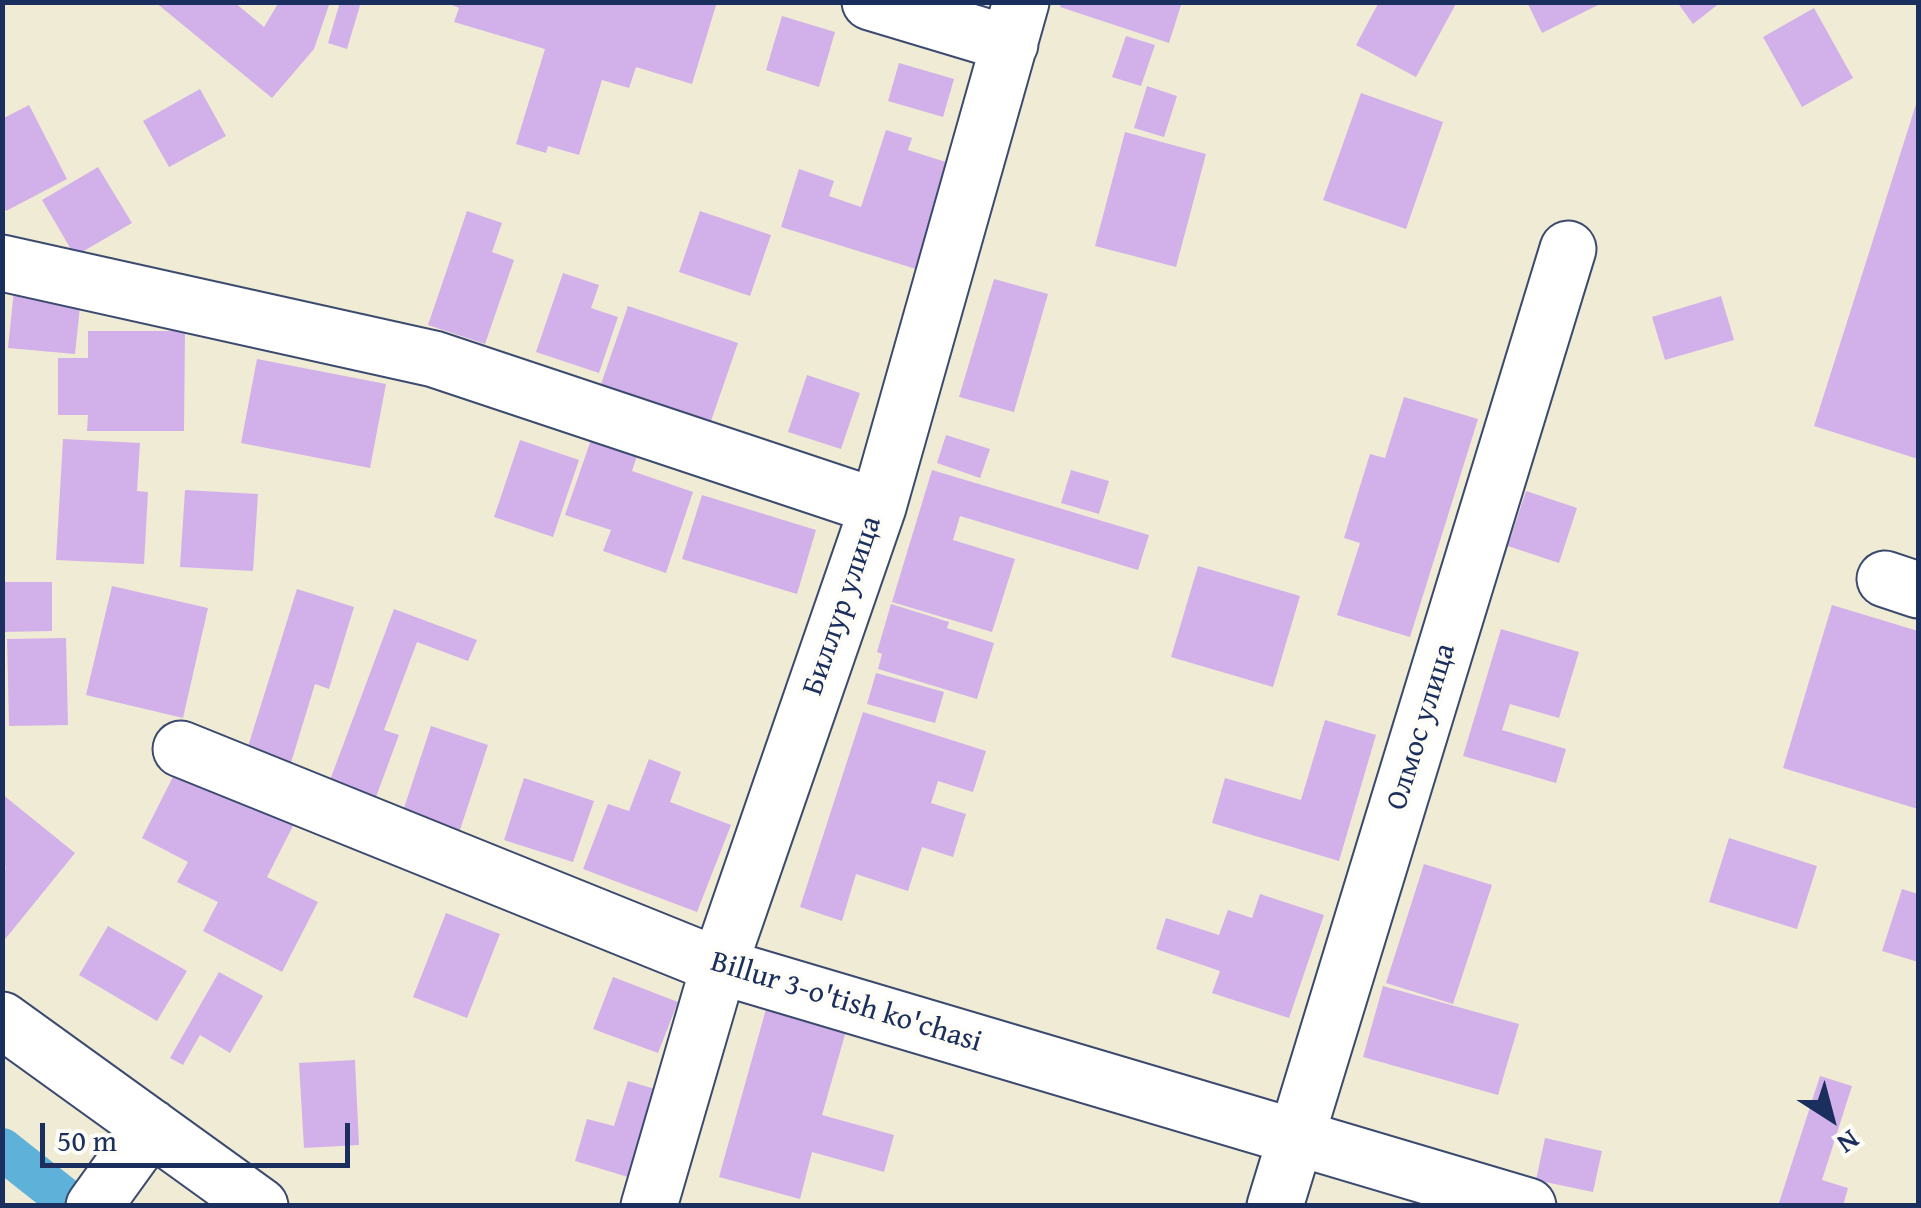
<!DOCTYPE html>
<html>
<head>
<meta charset="utf-8">
<style>
  body { margin:0 }
  #map { position:relative; width:1921px; height:1208px; overflow:hidden; background:#f0ebd4; font-family:"Gentium Book Plus",serif }
  canvas { display:block }
  .frame { position:absolute; inset:0; border:5px solid #1b2f5e; pointer-events:none }
  .north { position:absolute; left:1781px; top:1068px; width:100px; height:100px; -webkit-text-stroke:8px #fdfcf7; paint-order:stroke; rotate:144deg; font-size:28px; font-weight:700; line-height:40px; text-align:center; color:#1b2f5e }
  .north::after { content:''; display:block; margin:auto; width:35px; height:45px; background:#1b2f5e; clip-path:polygon(50% 0,100% 100%,50% 72%,0 100%) }
  .scale { position:absolute; left:40px; top:1123px; width:310px; height:45px; box-sizing:border-box; border:5px solid #1b2f5e; border-top:0; padding-left:12px; font-size:30px; line-height:35px; white-space:nowrap; color:#1b2f5e; -webkit-text-stroke:8px #fdfcf7; paint-order:stroke }
</style>
</head>
<body>
<div id="map">
<canvas width="1921" height="1208"></canvas>
<div class="frame"></div>
<div class="north">N</div>
<div class="scale">50 m</div>
</div>
<script>
const g = document.querySelector('canvas').getContext('2d');
g.lineJoin = 'round';
function strokePath(path, color, width, dash) {
  g.strokeStyle = color;
  g.lineWidth = width;
  g.lineCap = dash ? 'butt' : 'round';
  g.setLineDash(dash || []);
  g.stroke(path);
}
function paint(path, color) {
  g.fillStyle = color;
  g.fill(path, 'evenodd');
}
function label(font, color, halo, rows, align = 'center') {
  g.font = font + ' "Gentium Book Plus",serif';
  g.lineWidth = 8;
  g.setLineDash([]);
  g.textBaseline = 'middle';
  g.strokeStyle = halo;
  g.fillStyle = color;
  for (const [text, x, y, turn = 0] of rows) {
    g.save();
    g.translate(x, y);
    g.rotate((+turn || 0) * Math.PI / 180);
    g.textAlign = isNaN(turn) ? turn : align;
    if (halo) g.strokeText(text, 0, 0);
    g.fillText(text, 0, 0);
    g.restore();
  }
}
strokePath(new Path2D(`
  M 2,1149 L 74,1206`), '#5eb2da', 42);
paint(new Path2D(`
  M 155,2 L 234,2 L 264,27 L 279,2 L 330,2 L 314,49 L 272,98 Z
  M 340,2 L 361,2 L 347,49 L 328,43 Z
  M 445,2 L 717,2 L 692,84 L 636,67 L 629,88 L 602,80 L 579,155 L 548,146 L 546,153 L 516,144 L 545,49 L 454,22 L 459,8 Z
  M 1061,2 L 1182,2 L 1169,43 L 1060,7 Z
  M 1379,2 L 1457,2 L 1416,77 L 1356,45 Z
  M 1527,2 L 1604,2 L 1542,33 Z
  M 1677,2 L 1721,2 L 1693,24 Z
  M 1814,8 L 1853,78 L 1802,107 L 1763,37 Z
  M 782,16 L 835,32 L 819,87 L 766,70 Z
  M 1126,36 L 1155,45 L 1141,86 L 1112,77 Z
  M 899,63 L 954,79 L 943,117 L 888,101 Z
  M 1147,86 L 1177,96 L 1164,137 L 1134,128 Z
  M 200,89 L 226,136 L 169,167 L 143,121 Z
  M 1361,93 L 1443,122 L 1406,229 L 1323,200 Z
  M 1918,98 L 1918,459 L 1814,426 Z
  M 29,105 L 67,179 L 6,211 L 2,204 L 2,119 Z
  M 886,130 L 912,138 L 908,150 L 952,164 L 919,270 L 781,227 L 799,169 L 834,181 L 829,196 L 861,207 Z
  M 1125,132 L 1206,154 L 1176,267 L 1095,246 Z
  M 98,167 L 132,223 L 75,256 L 42,200 Z
  M 467,211 L 502,223 L 492,252 L 514,260 L 485,344 L 428,325 Z
  M 700,211 L 771,235 L 750,296 L 679,272 Z
  M 563,273 L 599,285 L 591,308 L 618,317 L 599,373 L 536,352 Z
  M 994,279 L 1048,294 L 1014,412 L 959,397 Z
  M 14,290 L 81,297 L 75,354 L 8,348 Z
  M 1721,296 L 1734,340 L 1665,360 L 1652,317 Z
  M 628,306 L 738,343 L 710,424 L 600,387 Z
  M 88,331 L 185,331 L 184,431 L 87,431 L 88,415 L 58,415 L 58,358 L 88,358 Z
  M 257,359 L 386,384 L 370,468 L 241,443 Z
  M 807,375 L 860,393 L 841,449 L 788,432 Z
  M 1404,397 L 1478,419 L 1410,637 L 1337,615 L 1360,543 L 1344,538 L 1370,454 L 1385,458 Z
  M 593,434 L 639,450 L 632,471 L 693,492 L 666,573 L 603,551 L 611,530 L 565,515 Z
  M 946,435 L 990,449 L 980,478 L 937,463 Z
  M 63,439 L 140,443 L 137,491 L 148,492 L 144,564 L 56,560 Z
  M 520,440 L 579,460 L 553,537 L 494,517 Z
  M 932,470 L 1149,535 L 1138,570 L 960,516 L 953,540 L 1015,559 L 992,632 L 892,602 Z
  M 1071,470 L 1109,481 L 1099,514 L 1061,503 Z
  M 185,490 L 258,494 L 253,571 L 180,567 Z
  M 1526,491 L 1577,508 L 1559,563 L 1508,546 Z
  M 702,495 L 816,530 L 797,594 L 682,559 Z
  M 1198,566 L 1300,596 L 1273,687 L 1171,657 Z
  M 2,582 L 52,582 L 52,631 L 2,632 Z
  M 112,586 L 208,608 L 183,718 L 86,695 Z
  M 297,589 L 354,607 L 329,689 L 315,684 L 286,779 L 242,766 Z
  M 891,604 L 949,622 L 947,628 L 994,643 L 977,699 L 878,669 L 882,654 L 877,652 Z
  M 1832,605 L 1918,631 L 1918,809 L 1783,768 Z
  M 394,609 L 477,640 L 468,661 L 417,642 L 384,730 L 399,735 L 373,805 L 327,788 Z
  M 1501,629 L 1579,652 L 1559,718 L 1510,704 L 1502,730 L 1566,749 L 1556,783 L 1463,756 Z
  M 66,638 L 68,725 L 9,726 L 7,639 Z
  M 876,673 L 944,692 L 935,723 L 867,704 Z
  M 863,712 L 986,751 L 973,792 L 938,781 L 931,803 L 966,814 L 953,857 L 922,847 L 908,891 L 856,874 L 842,921 L 800,907 Z
  M 1325,720 L 1376,735 L 1339,861 L 1212,823 L 1225,778 L 1301,800 Z
  M 431,726 L 488,745 L 459,833 L 402,814 Z
  M 649,759 L 681,772 L 670,802 L 731,825 L 697,912 L 583,869 L 608,804 L 629,811 Z
  M 181,761 L 296,820 L 267,877 L 318,902 L 282,972 L 203,931 L 218,902 L 177,882 L 188,862 L 142,838 Z
  M 524,778 L 594,801 L 573,862 L 504,840 Z
  M 2,794 L 75,853 L 2,943 L 2,871 L 6,868 L 2,865 Z
  M 1729,838 L 1817,866 L 1797,929 L 1709,902 Z
  M 1424,864 L 1492,885 L 1453,1004 L 1386,983 Z
  M 1902,889 L 1918,894 L 1918,962 L 1882,951 Z
  M 1260,894 L 1324,915 L 1289,1018 L 1212,993 L 1220,971 L 1156,949 L 1166,918 L 1219,935 L 1228,910 L 1252,918 Z
  M 446,913 L 500,934 L 467,1018 L 413,997 Z
  M 108,926 L 187,971 L 157,1021 L 79,975 Z
  M 219,972 L 263,996 L 230,1053 L 200,1035 L 183,1065 L 170,1058 Z
  M 613,977 L 678,1002 L 658,1053 L 593,1029 Z
  M 1383,986 L 1519,1024 L 1498,1095 L 1363,1057 Z
  M 766,1009 L 846,1031 L 822,1115 L 894,1135 L 884,1172 L 812,1152 L 800,1199 L 719,1177 Z
  M 355,1060 L 359,1145 L 304,1148 L 299,1063 Z
  M 1820,1076 L 1852,1086 L 1822,1180 L 1848,1188 L 1843,1206 L 1778,1206 Z
  M 628,1081 L 655,1089 L 628,1177 L 575,1161 L 587,1119 L 614,1126 Z
  M 1545,1138 L 1602,1151 L 1593,1192 L 1536,1180 Z`), '#d2b1ea');
const minor = new Path2D(`
  M 870,2 L 1010,44
  M 2,263 L 434,359 L 878,507
  M 1885,579 L 1918,590
  M 181,749 L 719,966 L 1528,1206
  M 2,1020 L 260,1206
  M 94,1206 L 151,1127
  M 649,1206 L 719,966 L 878,507 L 1021,2
  M 1275,1206 L 1568,249`);
strokePath(minor, '#3b4b70', 59);
strokePath(minor, '#fff', 55);
label('30px', '#1b2f5e', '#fdfcf7', [
  ["Биллур улица",843,606,-71],
  ["Олмос улица",1422,727,-73],
  ["Billur 3-o'tish ko'chasi",846,1003,17]
]);
</script>
</body>
</html>
